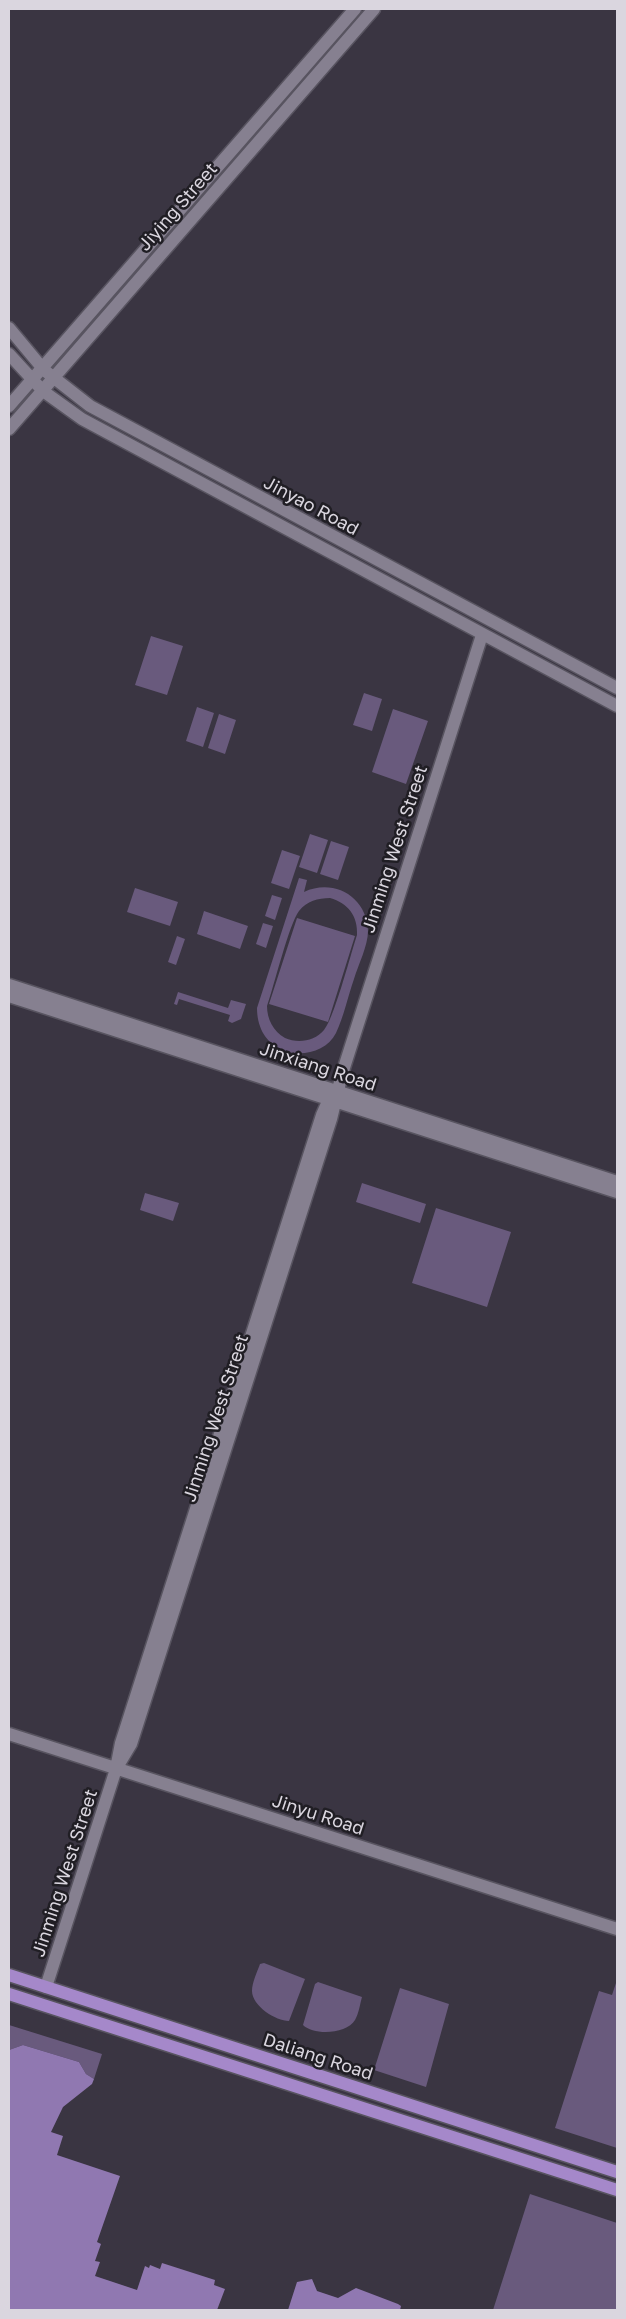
<!DOCTYPE html>
<html>
<head>
<meta charset="utf-8">
<style>
  body { margin:0 }
  #map { position:relative; width:626px; height:2319px; overflow:hidden; background:#3a3542; font-family:"Golos Text",sans-serif }
  canvas { display:block }
  .frame { position:absolute; inset:0; border:10px solid #dad6df; pointer-events:none }
</style>
</head>
<body>
<div id="map">
<canvas width="626" height="2319"></canvas>
<div class="frame"></div>
</div>
<script>
const g = document.querySelector('canvas').getContext('2d');
g.lineJoin = 'round';
function paint(path, color) {
  g.fillStyle = color;
  g.fill(path, 'evenodd');
}
function strokePath(path, color, width, dash) {
  g.strokeStyle = color;
  g.lineWidth = width;
  g.lineCap = dash ? 'butt' : 'round';
  g.setLineDash(dash || []);
  g.stroke(path);
}
function label(font, color, halo, rows, align = 'center') {
  g.font = font + ' "Golos Text",sans-serif';
  g.lineWidth = 5;
  g.setLineDash([]);
  g.textBaseline = 'middle';
  g.strokeStyle = halo;
  g.fillStyle = color;
  for (const [text, x, y, turn = 0] of rows) {
    g.save();
    g.translate(x, y);
    g.rotate((+turn || 0) * Math.PI / 180);
    g.textAlign = isNaN(turn) ? turn : align;
    if (halo) g.strokeText(text, 0, 0);
    g.fillText(text, 0, 0);
    g.restore();
  }
}
paint(new Path2D(`
  M 151,636 L 183,646 L 167,695 L 135,685 Z
  M 364,693 L 382,699 L 372,731 L 353,725 Z
  M 197,707 L 214,713 L 203,747 L 186,741 Z
  M 393,709 L 428,721 L 406,784 L 372,772 Z
  M 219,714 L 236,720 L 225,754 L 208,748 Z
  M 310,834 L 328,840 L 317,873 L 299,867 Z
  M 331,841 L 349,847 L 338,880 L 320,874 Z
  M 282,850 L 300,856 L 289,889 L 271,883 Z
  M 299,878 L 307,880 L 304,892 C 334,878 367,897 368,931 C 368,946 358,965 354,979 C 348,996 344,1016 336,1033 C 326,1053 298,1058 280,1049 C 264,1041 257,1025 257,1008 ZM 330,898 C 348,903 358,916 357,935 C 351,953 334,1019 324,1030 C 315,1041 298,1044 285,1038 C 273,1031 267,1019 267,1006 C 274,986 289,924 299,911 C 307,901 318,898 330,898 Z
  M 135,888 L 178,902 L 170,926 L 127,912 Z
  M 272,895 L 282,898 L 275,920 L 265,916 Z
  M 204,911 L 248,926 L 240,949 L 197,934 Z
  M 297,918 L 355,936 L 328,1022 L 269,1004 Z
  M 263,923 L 273,926 L 266,948 L 256,944 Z
  M 177,936 L 185,939 L 176,965 L 168,962 Z
  M 178,992 L 228,1008 L 231,1000 L 246,1004 L 241,1019 L 232,1023 L 228,1021 L 230,1015 L 179,999 L 177,1005 L 174,1004 Z
  M 362,1183 L 426,1204 L 420,1223 L 356,1202 Z
  M 145,1193 L 179,1203 L 173,1221 L 140,1210 Z
  M 436,1208 L 511,1232 L 487,1307 L 412,1283 Z
  M 264,1963 L 305,1979 L 289,2021 C 276,2021 252,2006 252,1991 C 252,1983 257,1972 260,1964 Z
  M 617,1980 L 617,2148 L 555,2128 L 599,1991 L 612,1995 Z
  M 318,1982 L 362,1997 C 360,2004 359,2013 355,2020 C 347,2034 314,2036 303,2025 L 315,1984 Z
  M 400,1988 L 449,2004 L 426,2087 L 374,2070 Z
  M 9,2025 L 102,2054 L 94,2079 L 86,2074 L 79,2062 L 23,2045 L 9,2050 Z
  M 530,2194 L 617,2223 L 617,2310 L 493,2310 Z`), '#695a7d');
paint(new Path2D(`
  M 23,2045 L 79,2062 L 86,2074 L 94,2079 L 92,2084 L 63,2107 L 51,2132 L 63,2136 L 57,2155 L 120,2176 L 97,2242 L 101,2244 L 95,2261 L 100,2262 L 95,2276 L 137,2290 L 145,2266 L 149,2268 L 150,2265 L 160,2269 L 162,2263 L 215,2280 L 214,2285 L 225,2289 L 217,2310 L 9,2310 L 9,2050 Z
  M 312,2279 L 317,2291 L 338,2298 L 356,2288 L 398,2304 L 401,2306 L 400,2310 L 288,2310 L 297,2282 Z`), '#9078b1');
const secondary = new Path2D(`
  M 9,328 L 44,370 L 90,406 L 617,688
  M 9,354 L 43,391 L 82,419 L 617,706
  M 9,406 L 355,9
  M 9,429 L 374,9
  M 9,985 L 617,1182
  M 9,996 L 617,1192
  M 9,1734 L 617,1929
  M 116,1769 L 131,1744 L 331,1119 L 342,1074 L 482,635
  M 46,1987 L 116,1769 L 121,1743 L 322,1115 L 330,1097`);
const primary = new Path2D(`
  M 9,1975 L 617,2172
  M 9,1994 L 617,2190`);
strokePath(secondary, '#585460', 15);
strokePath(primary, '#585460', 15);
strokePath(secondary, '#868090', 12);
strokePath(primary, '#a588ca', 12);
label('18px', '#dad6df', '#201e24', [
  ["Jiying Street",178,207,-49],
  ["Jinyao Road",311,506,28],
  ["Jinming West Street",395,849,-72],
  ["Jinxiang Road",318,1067,18],
  ["Jinming West Street",216,1418,-72],
  ["Jinyu Road",318,1815,18],
  ["Jinming West Street",65,1873,-72],
  ["Daliang Road",318,2057,18]
]);
</script>
</body>
</html>
